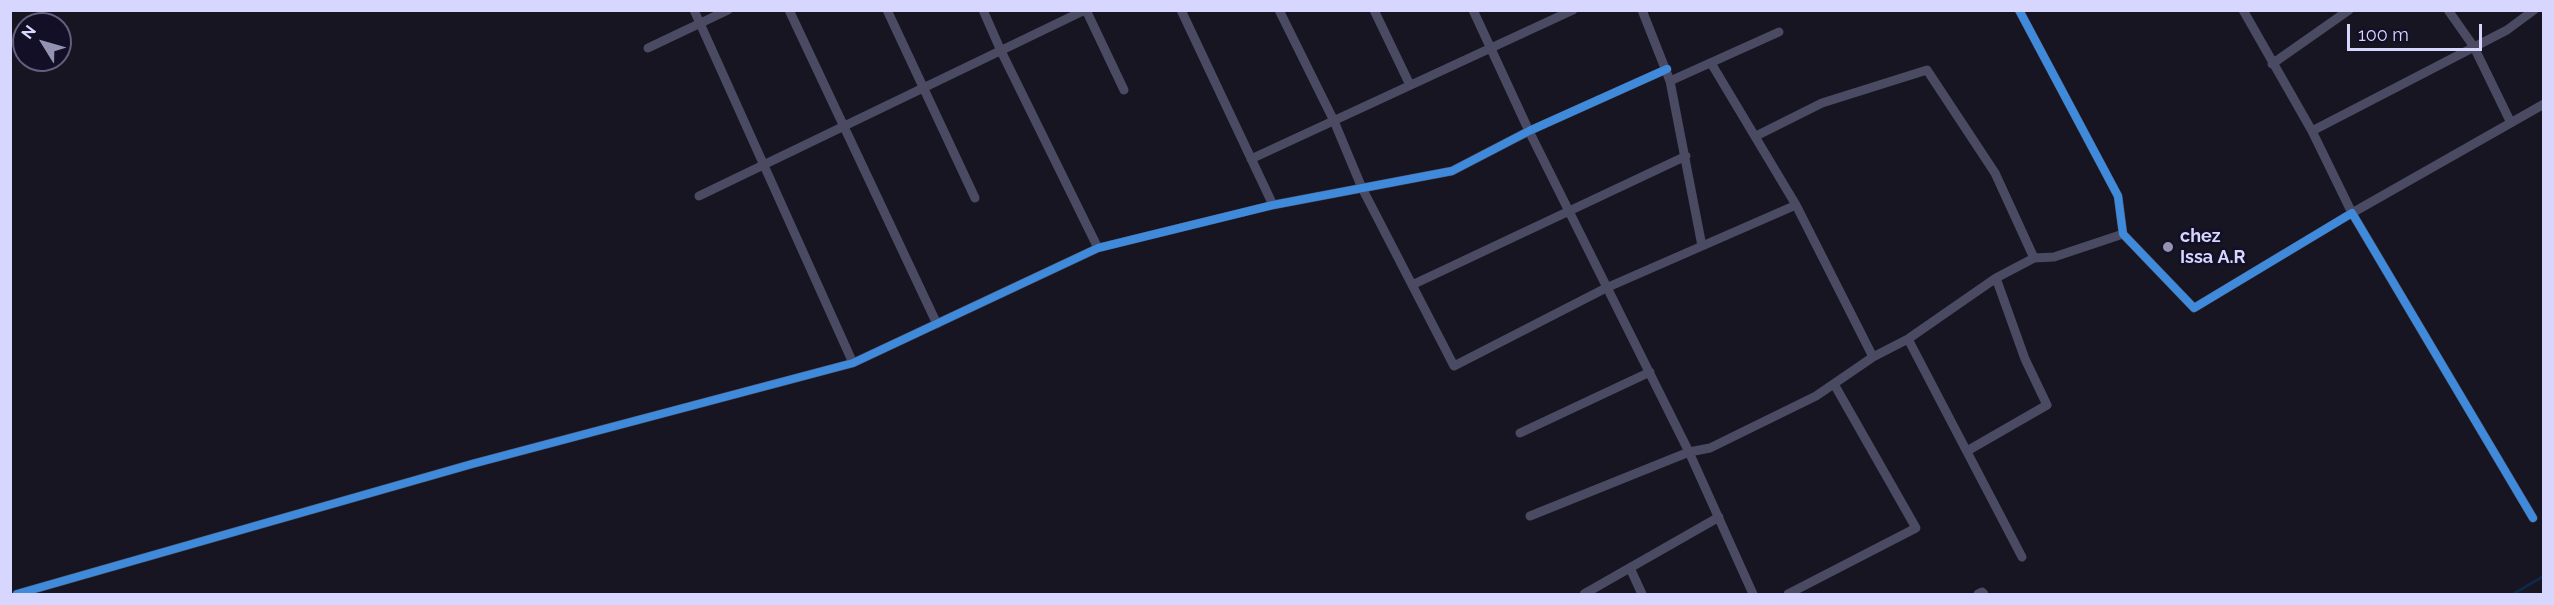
<!DOCTYPE html>
<html>
<head>
<meta charset="utf-8">
<style>
  body { margin:0 }
  #map { position:relative; width:2554px; height:605px; overflow:hidden; background:#161521; font-family:Raleway,sans-serif }
  canvas { display:block }
  .frame { position:absolute; inset:0; border:12px solid #d7d6ff; pointer-events:none }
  .north { position:absolute; left:12px; top:12px; width:60px; height:60px; box-sizing:border-box; background:#120f27; border:2px solid #615f7d; border-radius:50%; rotate:307deg; font-size:16px; font-weight:700; line-height:24px; text-align:center; color:#d7d6ff }
  .north::after { content:''; display:block; margin:auto; width:21px; height:27px; background:#9392b1; clip-path:polygon(50% 0,100% 100%,50% 72%,0 100%) }
  .scale { position:absolute; left:2347px; top:24px; width:135px; height:27px; box-sizing:border-box; border:3px solid #d7d6ff; border-top:0; padding-left:8px; font-size:18px; line-height:21px; white-space:nowrap; color:#d7d6ff; -webkit-text-stroke:4px #120f27; paint-order:stroke }
</style>
</head>
<body>
<div id="map">
<canvas width="2554" height="605"></canvas>
<div class="frame"></div>
<div class="north">N</div>
<div class="scale">100 m</div>
</div>
<script>
const g = document.querySelector('canvas').getContext('2d');
g.lineJoin = 'round';
function strokePath(path, color, width, dash) {
  g.strokeStyle = color;
  g.lineWidth = width;
  g.lineCap = dash ? 'butt' : 'round';
  g.setLineDash(dash || []);
  g.stroke(path);
}
function label(font, color, halo, rows, align = 'center') {
  g.font = font + ' Raleway,sans-serif';
  g.lineWidth = 5;
  g.setLineDash([]);
  g.textBaseline = 'middle';
  g.strokeStyle = halo;
  g.fillStyle = color;
  for (const [text, x, y, turn = 0] of rows) {
    g.save();
    g.translate(x, y);
    g.rotate((+turn || 0) * Math.PI / 180);
    g.textAlign = isNaN(turn) ? turn : align;
    if (halo) g.strokeText(text, 0, 0);
    g.fillText(text, 0, 0);
    g.restore();
  }
}
strokePath(new Path2D(`
  M 2513,594 L 2544,576`), '#102848', 3);
strokePath(new Path2D(`
  M 694,10 L 853,363
  M 789,10 L 937,324
  M 887,10 L 975,198
  M 983,10 L 1001,51 L 1098,248
  M 1086,10 L 1124,90
  M 1181,10 L 1273,205
  M 1279,10 L 1334,121 L 1362,188 L 1454,366 L 1606,288 L 1796,205
  M 1374,10 L 1410,85
  M 1473,10 L 1529,131 L 1689,452 L 1753,594
  M 1642,10 L 1670,81 L 1702,246
  M 2019,10 L 2118,196 L 2123,234 L 2194,308 L 2352,213 L 2533,518
  M 2243,10 L 2312,131 L 2352,213 L 2544,104
  M 2448,10 L 2474,47 L 2511,123
  M 648,48 L 728,10
  M 1711,63 L 1796,205 L 1873,357
  M 2272,64 L 2349,10
  M 1670,81 L 1779,32
  M 2312,131 L 2507,30 L 2534,10
  M 1756,136 L 1822,103 L 1927,70 L 1995,173 L 2034,258
  M 1251,159 L 1573,10
  M 699,196 L 1085,10
  M 1412,285 L 1686,156
  M 1908,339 L 2022,557
  M 1520,433 L 1650,372
  M 1967,451 L 2047,405 L 2025,359 L 1996,278
  M 1530,516 L 1689,452 L 1710,448 L 1816,396 L 1873,357 L 1908,339 L 1996,278 L 2034,258 L 2054,257 L 2123,234
  M 1630,568 L 1642,594
  M 17,594 L 472,464 L 853,363 L 1098,248 L 1273,205 L 1452,171 L 1529,131 L 1667,69
  M 1584,594 L 1719,517
  M 1788,594 L 1916,528 L 1834,384
  M 1978,594 L 1982,592 L 1984,594`), '#4a4b62', 9);
strokePath(new Path2D(`
  M 2019,10 L 2118,196 L 2123,234 L 2194,308 L 2352,213 L 2533,518
  M 17,594 L 472,464 L 853,363 L 1098,248 L 1273,205 L 1452,171 L 1529,131 L 1667,69`), '#408adc', 8);
for (const [x, y, r, color] of [
  [2168,247,6,"#9392b1"]
]) {
  const dot = new Path2D();
  dot.arc(x, y, r, 0, 2 * Math.PI);
  g.fillStyle = color;
  g.fill(dot);
  strokePath(dot, '#120f27', 2);
}
label('bold 18px', '#d7d6ff', '#120f27', [
  ["chez",2180,237],
  ["Issa A.R",2180,258]
], 'left');
</script>
</body>
</html>
